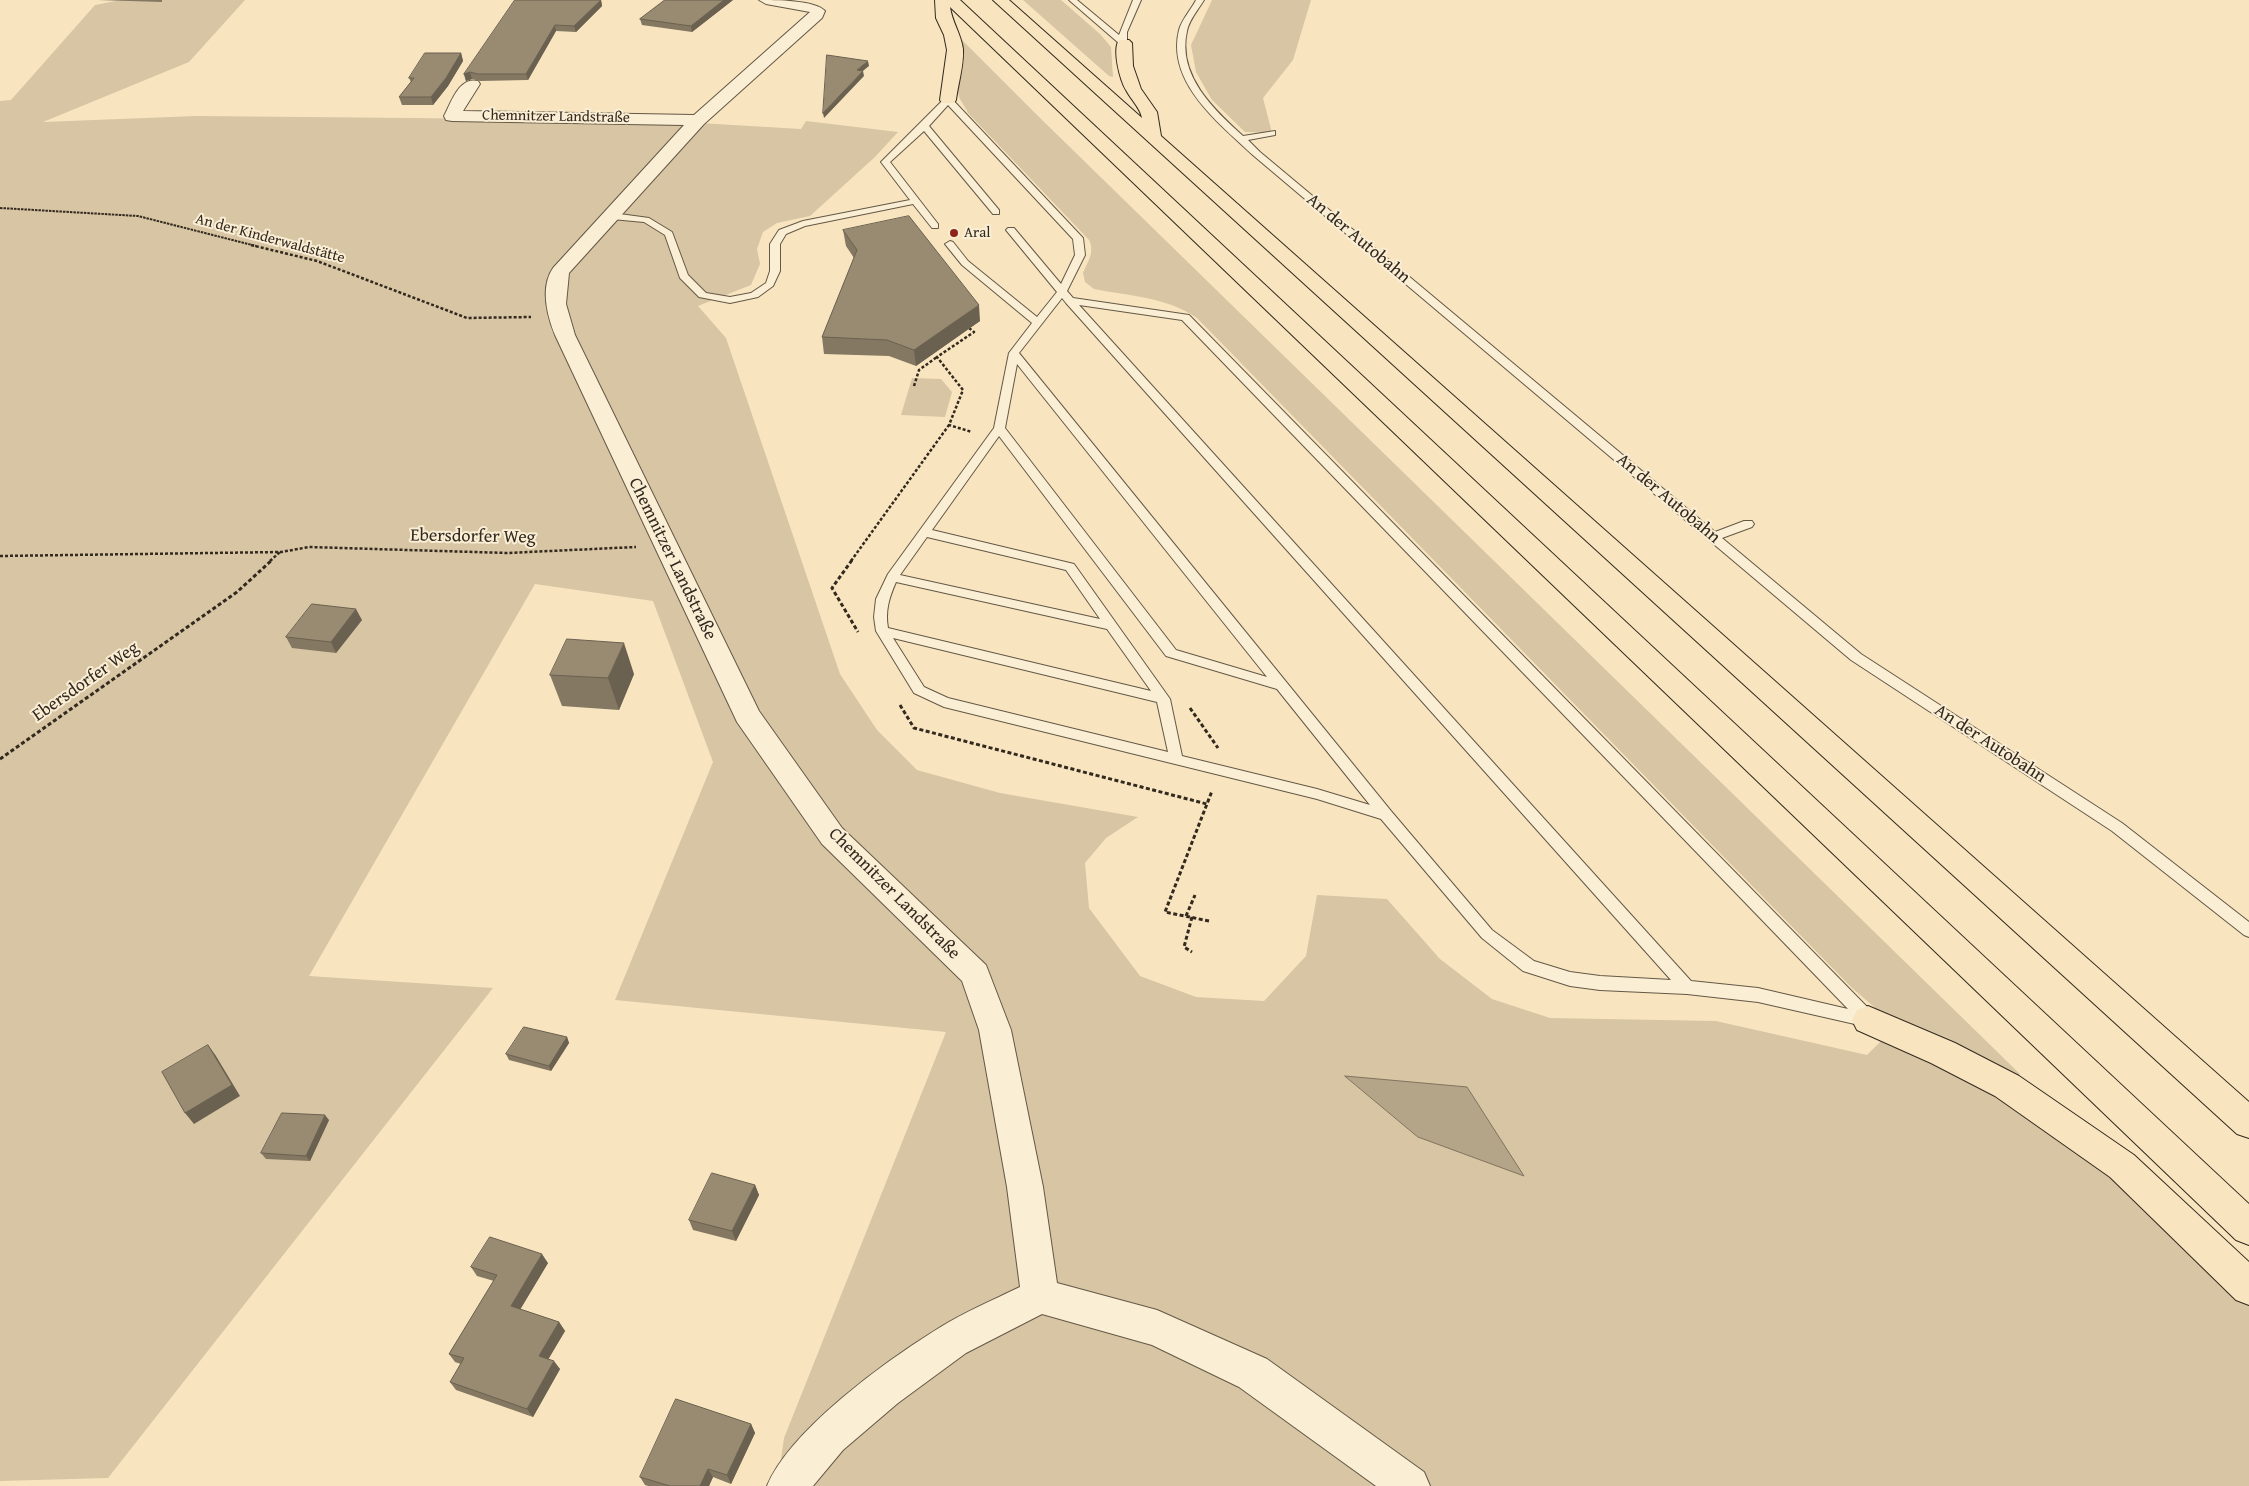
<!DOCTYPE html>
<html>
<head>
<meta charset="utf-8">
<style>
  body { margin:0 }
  canvas { display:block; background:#f8e5bf }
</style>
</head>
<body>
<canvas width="2249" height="1486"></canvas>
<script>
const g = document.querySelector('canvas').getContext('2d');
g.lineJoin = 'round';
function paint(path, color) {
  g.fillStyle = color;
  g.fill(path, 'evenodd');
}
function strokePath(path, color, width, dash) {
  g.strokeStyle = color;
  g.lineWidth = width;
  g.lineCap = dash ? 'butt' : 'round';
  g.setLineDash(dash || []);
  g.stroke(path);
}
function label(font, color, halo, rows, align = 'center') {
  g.font = font + ' "Gentium Book Plus",serif';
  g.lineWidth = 4;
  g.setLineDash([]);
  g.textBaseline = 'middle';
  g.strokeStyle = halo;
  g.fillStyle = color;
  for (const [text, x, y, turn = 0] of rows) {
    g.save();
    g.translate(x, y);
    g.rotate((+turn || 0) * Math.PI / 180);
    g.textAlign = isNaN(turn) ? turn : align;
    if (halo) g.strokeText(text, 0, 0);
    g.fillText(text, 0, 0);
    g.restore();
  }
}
paint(new Path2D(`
  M 121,0 L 245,0 L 189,62 L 43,122 L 196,116 L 414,118 L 682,122 L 801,129 L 806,121 L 898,132 L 875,157 L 810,216 L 777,223 L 763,232 L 757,249 L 760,264 L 751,285 L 698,306 L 726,338 L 840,674 L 877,730 L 917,770 L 1000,793 L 1138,817 L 1106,838 L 1085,863 L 1089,908 L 1140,976 L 1196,997 L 1264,1001 L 1306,956 L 1317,895 L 1387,899 L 1440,959 L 1492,999 L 1550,1018 L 1716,1021 L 1867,1055 L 1886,1036 L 1973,1082 L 2115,1176 L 2249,1302 L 2249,1486 L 777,1486 L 784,1438 L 946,1032 L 615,1000 L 713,762 L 653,601 L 535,584 L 309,976 L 493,988 L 108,1478 L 0,1481 L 0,101 L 11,100 L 95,5 Z
  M 1023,0 L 1061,0 L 1100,34 L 1111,47 L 1113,77 L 1109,76 Z
  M 1212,0 L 1311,0 L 1293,60 L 1263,98 L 1272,133 L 1245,132 L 1212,100 L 1196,72 L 1191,45 Z
  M 960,38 L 1037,115 L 2020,1074 L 2014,1078 L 1880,1012 L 1852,988 L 1197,318 C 1167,297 1129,296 1094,289 L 1085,282 L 1083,273 C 1088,261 1095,252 1089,240 L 968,113 C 966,108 962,103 960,99 C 954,83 965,58 960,38 Z
  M 912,378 L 941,379 L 952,392 L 945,417 L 901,415 Z`), '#d7c5a4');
const water = new Path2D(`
  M 1345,1076 L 1467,1087 L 1524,1176 L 1418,1137 Z`);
paint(water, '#b5a588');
strokePath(water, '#81735e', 1);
const service = new Path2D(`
  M 1069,0 L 1077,0 L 1119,35 L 1133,0 L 1141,0 L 1127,32 L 1127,45 L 1121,45 Z
  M 1196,0 L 1204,0 C 1198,10 1189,20 1187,31 C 1177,75 1213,109 1243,136 L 1275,131 L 1275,135 L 1248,140 L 1260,152 L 1715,532 L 1744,521 L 1752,521 L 1754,524 L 1752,527 L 1722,538 L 1861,654 L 2122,823 L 2249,922 L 2249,937 L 2244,935 L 2112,831 L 1851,660 L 1254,156 C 1220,124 1166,83 1179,30 C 1182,19 1191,10 1196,0 Z
  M 945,98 L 951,98 L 1083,238 L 1085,255 L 1067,291 L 1073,298 L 1189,315 L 1874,1014 L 1876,1020 L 1874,1025 L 1868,1027 L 1758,1002 L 1687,994 L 1600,990 L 1570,986 L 1523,971 L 1482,938 L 1381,819 L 1317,799 L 944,707 L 914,693 L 876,631 L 874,617 L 876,599 L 888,574 L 994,428 L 1009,353 L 1032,323 L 962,265 L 945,244 L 950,241 L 953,242 L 968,261 L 1037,317 L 1057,292 L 1006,230 L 1008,228 L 1014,228 L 1061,284 L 1075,255 L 1073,239 L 948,105 L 929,126 L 999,210 L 999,214 L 993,214 L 924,131 L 890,162 L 938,224 L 938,228 L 932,228 L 913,204 L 805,226 L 786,234 L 780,244 L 780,271 L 773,286 L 758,297 L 730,303 L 699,297 L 680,278 L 665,235 L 644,222 L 612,219 L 607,216 L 612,213 L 649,218 L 672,232 L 688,275 L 706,293 L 730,297 L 751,293 L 766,283 L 770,271 L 770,244 L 779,230 L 803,221 L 910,200 L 881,162 ZM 1062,298 L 1066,303 L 1671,980 L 1600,976 L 1570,972 L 1534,961 L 1492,930 L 1391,811 L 1019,353 ZM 1079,305 L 1182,320 L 1848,1009 L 1758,988 L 1691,981 ZM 1017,364 L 1267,677 L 1176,650 L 1005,428 ZM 999,436 L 1166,656 L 1277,689 L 1370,805 L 1317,789 L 1182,756 L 1170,699 L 1074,564 L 932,530 ZM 927,537 L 1066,570 L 1100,619 L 900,575 ZM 896,582 L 1107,629 L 1151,691 L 888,628 C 885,611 889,598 896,582 ZM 893,638 L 1157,702 L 1168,752 L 948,698 L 924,687 Z`);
const minor = new Path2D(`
  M 759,0 C 776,0 815,0 825,11 L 822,18 L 704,124 L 569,273 L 566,304 L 575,335 L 759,711 L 842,828 L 986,965 L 1011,1030 L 1043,1187 L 1057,1283 L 1157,1310 L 1267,1359 L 1424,1472 L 1430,1486 L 1376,1486 L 1239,1387 L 1152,1345 L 1042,1314 L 966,1353 L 898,1403 L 843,1450 L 813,1486 L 767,1486 C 790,1430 887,1360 939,1328 C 964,1312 993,1300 1020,1287 L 1007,1187 L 979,1030 L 962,981 L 822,844 L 737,722 L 555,335 C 547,315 540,287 553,268 L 684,125 L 452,121 L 446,120 L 444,116 C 451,103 459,76 478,81 L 480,84 L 463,111 L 694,115 L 810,12 L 766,4 Z`);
const motorway = new Path2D(`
  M 935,0 L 960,0 L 2249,1204 L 2249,1245 L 2236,1240 L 950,7 C 952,22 961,34 963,49 C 964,65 958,84 956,100 L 954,103 L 942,103 L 940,100 L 947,50 L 944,35 L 936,18 Z
  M 993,0 L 1009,0 L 1142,118 C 1140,107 1131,100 1126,90 C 1120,80 1112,50 1119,40 L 1129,40 L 1132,43 L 1133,66 L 1141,89 L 1157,112 L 1161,136 L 2249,1102 L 2249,1138 L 2237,1134 Z
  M 1868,1006 L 1955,1043 L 2019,1076 L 2134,1155 L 2249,1262 L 2249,1305 L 2236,1300 L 2110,1177 L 1995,1096 L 1931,1063 L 1857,1030 L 1852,1020 L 1857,1010 Z`);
strokePath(service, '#645846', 2);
strokePath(minor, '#645846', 2);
strokePath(motorway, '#33291e', 2);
strokePath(new Path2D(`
  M 0,208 L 138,216 L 256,246`), '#33291e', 2, [2.5, 1]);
strokePath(new Path2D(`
  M 251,245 L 317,261 L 467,318 L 531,317
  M 969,328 L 974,332 L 937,357 L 963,390 L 949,425 L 972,432
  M 914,386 L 919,370 L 937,357
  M 0,556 L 281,552 L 309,547 L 507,553 L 636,547
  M 270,561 L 280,552
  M 851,561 L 949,425`), '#33291e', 2.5, [3, 2]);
strokePath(new Path2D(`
  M 852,560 L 832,588 L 858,632
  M 900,705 L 914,728 L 1207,804
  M 1190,708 L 1218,748
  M 0,759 L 237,592 L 272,560
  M 1186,916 L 1195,895
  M 1192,917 L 1184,947 L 1192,952
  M 1209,921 L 1165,912 L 1212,791`), '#33291e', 3, [4, 2.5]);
paint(service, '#faeed5');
paint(minor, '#faeed5');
paint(motorway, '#f8e5bf');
paint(new Path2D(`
  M 97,0 L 162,0 L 162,2 Z
  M 601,0 L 602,6 L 576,32 L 556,31 L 528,80 L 480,81 L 472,79 L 466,81 L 464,74 Z
  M 665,0 L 733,0 L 692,32 L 642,25 L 640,19 Z
  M 461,53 L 463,61 L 448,86 L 433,105 L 402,105 L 399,97 L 411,82 L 409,78 Z
  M 843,230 L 980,321 L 916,366 L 889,356 L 824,354 L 822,337 L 854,258 L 846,246 Z
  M 362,620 L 336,653 L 292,648 L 286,637 Z
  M 634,674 L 619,710 L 562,706 L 550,675 Z
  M 567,1037 L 569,1043 L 551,1071 L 509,1060 L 506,1054 Z
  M 329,1120 L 310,1161 L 266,1159 L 261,1153 Z
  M 755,1185 L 759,1195 L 736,1241 L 693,1230 L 689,1220 Z
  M 548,1263 L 520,1309 L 559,1322 L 565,1331 L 548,1359 L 560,1369 L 533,1417 L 456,1390 L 450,1382 L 461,1364 L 455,1362 L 449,1354 L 494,1281 L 477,1276 L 471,1267 Z
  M 751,1424 L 755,1433 L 731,1484 L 713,1477 L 709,1486 L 648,1486 L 645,1485 L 640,1477 Z`), '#847862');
paint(new Path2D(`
  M 601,0 L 602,6 L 576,32 L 574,26 Z
  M 724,0 L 733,0 L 692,32 L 691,26 Z
  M 555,25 L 556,31 L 528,80 L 526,74 Z
  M 461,53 L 463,61 L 448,86 L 433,105 L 431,97 Z
  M 868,61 L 869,66 L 858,75 L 857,70 Z
  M 863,71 L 864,76 L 824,118 L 823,113 Z
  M 470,72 L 472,79 L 466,81 L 464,74 Z
  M 979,305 L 980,321 L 916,366 L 914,350 Z
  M 356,609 L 362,620 L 336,653 L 331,642 Z
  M 624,643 L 634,674 L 619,710 L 608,678 Z
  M 567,1037 L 569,1043 L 551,1071 L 549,1066 Z
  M 208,1045 L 216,1056 L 240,1096 L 194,1124 L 185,1113 Z
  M 325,1115 L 329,1120 L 310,1161 L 306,1156 Z
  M 755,1185 L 759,1195 L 736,1241 L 732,1231 Z
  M 542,1254 L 548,1263 L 517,1315 L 511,1306 Z
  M 559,1322 L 565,1331 L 545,1365 L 539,1356 Z
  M 554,1361 L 560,1369 L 533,1417 L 527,1409 Z
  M 751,1424 L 755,1433 L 731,1484 L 727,1475 Z
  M 708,1469 L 713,1477 L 709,1486 L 700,1486 Z`), '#6b6150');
const building = new Path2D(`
  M 515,0 L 601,0 L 574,26 L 555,25 L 526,74 L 478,74 L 470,72 L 464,74 Z
  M 665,0 L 724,0 L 691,26 L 640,19 Z
  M 425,53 L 461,53 L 446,78 L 431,97 L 399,97 L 414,78 L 409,78 Z
  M 827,55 L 868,61 L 857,70 L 863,71 L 823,113 Z
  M 909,216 L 979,305 L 914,350 L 887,340 L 822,337 L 857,250 L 843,230 Z
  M 312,604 L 356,609 L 331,642 L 286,637 Z
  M 567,639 L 624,643 L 608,678 L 550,675 Z
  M 524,1027 L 567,1037 L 549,1066 L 506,1054 Z
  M 208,1045 L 232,1085 L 185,1113 L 162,1072 Z
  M 282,1113 L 325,1115 L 306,1156 L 261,1153 Z
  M 712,1173 L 755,1185 L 732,1231 L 689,1220 Z
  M 490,1237 L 542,1254 L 511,1306 L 559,1322 L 539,1356 L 554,1361 L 527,1409 L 450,1382 L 464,1358 L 449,1354 L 497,1275 L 471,1267 Z
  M 676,1399 L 751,1424 L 727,1475 L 708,1469 L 700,1486 L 670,1486 L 640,1477 Z`);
paint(building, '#998b72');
strokePath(building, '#6b6150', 1);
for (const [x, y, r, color] of [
  [954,233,5,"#8f2418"]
]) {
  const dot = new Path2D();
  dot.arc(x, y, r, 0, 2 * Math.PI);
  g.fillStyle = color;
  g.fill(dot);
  strokePath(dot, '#faeed5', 2);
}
label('15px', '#33291e', '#faeed5', [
  ["Chemnitzer Landstraße",556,117,1],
  ["An der Kinderwaldstätte",270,239,15]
]);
label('15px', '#33291e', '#faeed5', [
  ["Aral",964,233]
], 'left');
label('18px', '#33291e', '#faeed5', [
  ["An der Autobahn",1358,239,40],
  ["An der Autobahn",1668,499,40],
  ["Ebersdorfer Weg",473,537,1],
  ["Chemnitzer Landstraße",672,559,64],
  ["Ebersdorfer Weg",86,682,-35],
  ["An der Autobahn",1990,744,33],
  ["Chemnitzer Landstraße",894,894,45]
]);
</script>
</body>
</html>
